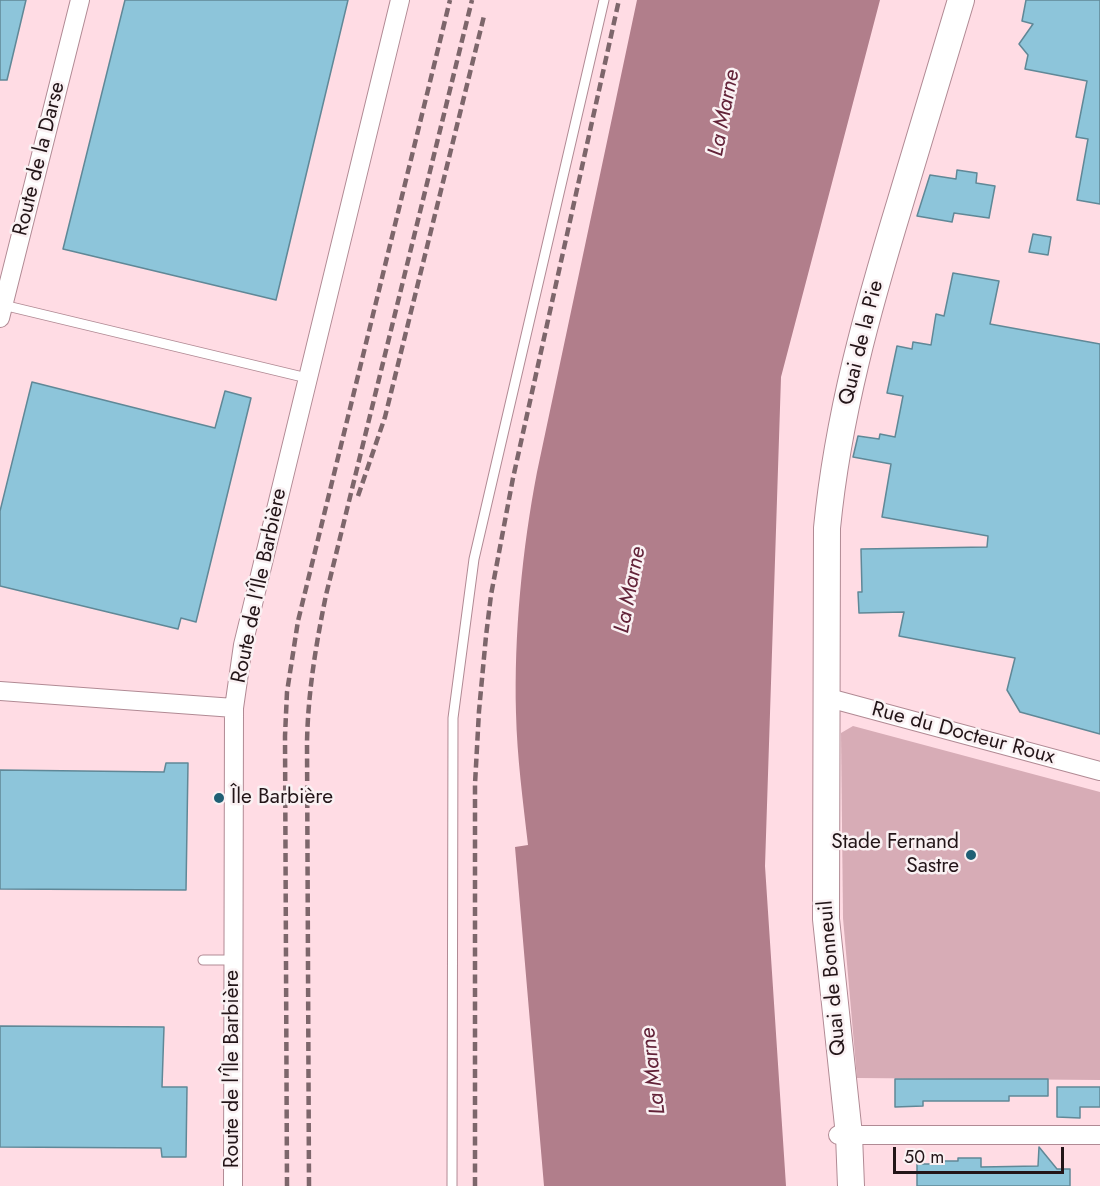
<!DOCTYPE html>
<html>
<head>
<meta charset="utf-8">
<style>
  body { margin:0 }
  #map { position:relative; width:1100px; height:1186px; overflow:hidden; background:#ffdce4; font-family:Jost,sans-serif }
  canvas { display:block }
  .scale { position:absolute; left:893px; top:1147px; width:171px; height:27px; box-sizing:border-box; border:3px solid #231518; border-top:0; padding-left:8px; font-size:18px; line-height:21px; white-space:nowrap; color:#231518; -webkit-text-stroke:4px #faf1f3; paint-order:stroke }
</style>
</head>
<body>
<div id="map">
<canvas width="1100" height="1186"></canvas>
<div class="scale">50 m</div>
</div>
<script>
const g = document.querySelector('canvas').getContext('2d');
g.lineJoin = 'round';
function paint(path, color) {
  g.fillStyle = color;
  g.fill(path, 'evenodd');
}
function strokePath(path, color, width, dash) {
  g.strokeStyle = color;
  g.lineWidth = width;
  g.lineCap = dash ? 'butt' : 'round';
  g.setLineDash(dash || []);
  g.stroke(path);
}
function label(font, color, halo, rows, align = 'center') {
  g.font = font + ' Jost,sans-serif';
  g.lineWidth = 5;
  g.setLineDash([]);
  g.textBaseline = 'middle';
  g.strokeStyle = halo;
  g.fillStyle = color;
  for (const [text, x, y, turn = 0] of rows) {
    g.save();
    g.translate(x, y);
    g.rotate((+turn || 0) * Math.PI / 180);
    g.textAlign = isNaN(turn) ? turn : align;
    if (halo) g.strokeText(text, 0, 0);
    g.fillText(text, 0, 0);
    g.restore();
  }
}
paint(new Path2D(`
  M 853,726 L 1100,792 L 1100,1080 L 857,1078 L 843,918 L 841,733 Z`), '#d7acb6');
paint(new Path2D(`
  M 637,0 L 880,0 L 781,377 L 765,866 L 786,1186 L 544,1186 L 515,847 L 528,845 C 523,801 517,757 516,713 C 514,634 522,550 537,472 Z`), '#b17e8b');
const building = new Path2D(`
  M 0,0 L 26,0 L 7,80 L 0,80 Z
  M 125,0 L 348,0 L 276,300 L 63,249 Z
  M 1026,0 L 1100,0 L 1100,204 L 1077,200 L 1088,139 L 1076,137 L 1087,81 L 1025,69 L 1028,55 L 1019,44 L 1033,24 L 1022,21 Z
  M 957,170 L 977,173 L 976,183 L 995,186 L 989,218 L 954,213 L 952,222 L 917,216 L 930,175 L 956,179 Z
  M 1033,234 L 1051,237 L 1048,255 L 1029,252 Z
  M 953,273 L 999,281 L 990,324 L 1100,344 L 1100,734 L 1020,712 L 1007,690 L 1015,658 L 899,636 L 904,612 L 859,613 L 858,592 L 862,592 L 861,549 L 987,547 L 988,536 L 882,517 L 891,464 L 853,457 L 858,436 L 879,439 L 880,434 L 895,437 L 903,396 L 887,393 L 897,346 L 912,349 L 913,342 L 931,345 L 936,314 L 944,316 Z
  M 32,382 L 215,428 L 225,391 L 251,398 L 196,622 L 181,618 L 178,629 L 0,586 L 0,511 Z
  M 166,763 L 188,763 L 186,890 L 0,889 L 0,770 L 164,772 Z
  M 0,1026 L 164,1027 L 162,1087 L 187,1087 L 186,1157 L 162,1157 L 161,1148 L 0,1147 Z
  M 895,1079 L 1048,1079 L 1048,1096 L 1009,1096 L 1009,1101 L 923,1101 L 923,1106 L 895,1107 Z
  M 1057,1087 L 1100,1087 L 1100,1107 L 1080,1107 L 1080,1118 L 1057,1117 Z
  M 1039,1147 L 1057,1169 L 1070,1169 L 1070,1186 L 917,1186 L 917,1164 L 933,1164 L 933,1161 L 958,1161 L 958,1158 L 981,1158 L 981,1167 L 1038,1166 Z`);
paint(building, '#8dc5da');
strokePath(building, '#608897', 1.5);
const lane = new Path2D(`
  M 3,305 L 307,378
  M 203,960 L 234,960
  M 452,1186 L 453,718 L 474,559 L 604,0`);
const street = new Path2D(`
  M 0,318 L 80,0
  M 0,691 L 234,708
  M 825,697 L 1100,771
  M 838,1135 L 1100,1135
  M 233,1186 L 234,708 L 243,645 L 400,0`);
const secondary = new Path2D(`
  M 851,1186 L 849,1135 L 826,919 L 827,528 C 838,415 868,308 901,200 C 921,134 941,67 961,0`);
strokePath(lane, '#b18a94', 11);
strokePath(street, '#b18a94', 20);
strokePath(secondary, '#b18a94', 28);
strokePath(lane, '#fff', 9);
strokePath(street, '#fff', 18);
strokePath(secondary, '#fff', 26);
strokePath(new Path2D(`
  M 358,496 L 385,417 L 484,16
  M 287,1186 L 285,736 L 287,692 L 298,621 L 450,0
  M 309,1186 L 307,742 C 308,692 316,644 326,595 L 472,0
  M 475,1186 L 475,784 L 479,711 L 486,636 L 491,595 L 513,478 L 619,0`), '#7d666b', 4.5, [9, 4.5]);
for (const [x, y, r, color] of [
  [219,798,6,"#206075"],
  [971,855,6,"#206075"]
]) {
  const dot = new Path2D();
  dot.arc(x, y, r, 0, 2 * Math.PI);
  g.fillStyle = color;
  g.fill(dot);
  strokePath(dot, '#faf1f3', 2);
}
label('21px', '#231518', '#faf1f3', [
  ["Route de la Darse",40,159,-76],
  ["Quai de la Pie",862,343,-76],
  ["Route de l'Île Barbière",260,586,-78],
  ["Rue du Docteur Roux",963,734,15],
  ["Quai de Bonneuil",833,978,-95],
  ["Route de l'Île Barbière",233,1069,-90]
]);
label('21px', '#231518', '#faf1f3', [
  ["Île Barbière",231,798],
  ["Stade Fernand",959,843,"right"],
  ["Sastre",959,867,"right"]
], 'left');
label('italic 22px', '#622238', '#faf1f3', [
  ["La Marne",725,113,-79],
  ["La Marne",631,590,-79],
  ["La Marne",654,1071,-97]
]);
</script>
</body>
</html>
